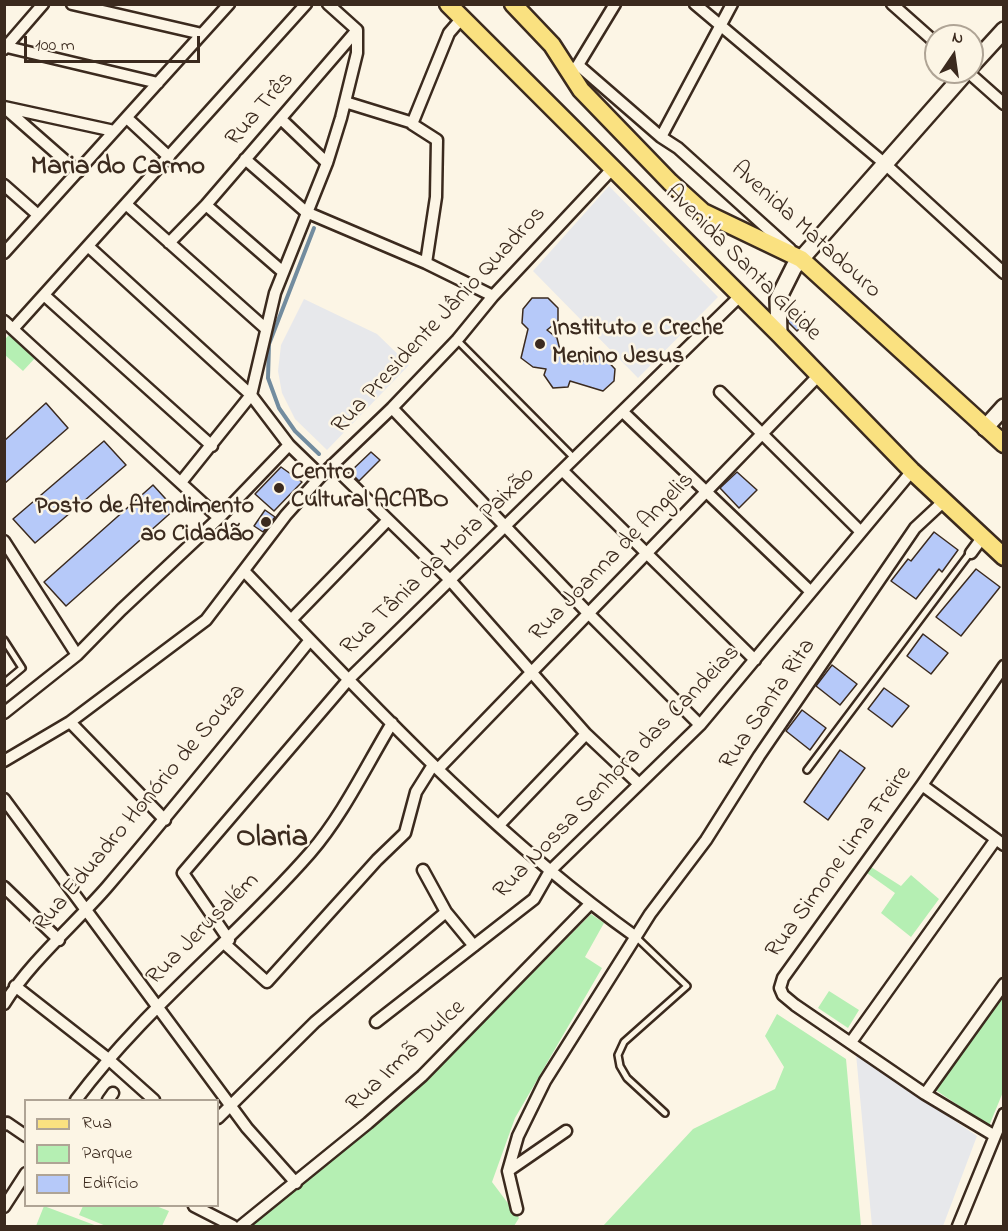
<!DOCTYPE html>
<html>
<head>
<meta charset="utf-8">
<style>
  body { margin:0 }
  #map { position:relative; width:1008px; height:1231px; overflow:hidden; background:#fcf5e5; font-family:"Indie Flower",sans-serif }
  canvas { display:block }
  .frame { position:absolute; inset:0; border:6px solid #3b2a1e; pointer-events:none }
  .legend { position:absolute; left:24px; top:1099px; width:195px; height:108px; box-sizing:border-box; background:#fcf5e5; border:2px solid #afa495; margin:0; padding:8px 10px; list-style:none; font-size:18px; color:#3b2a1e }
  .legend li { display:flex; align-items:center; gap:12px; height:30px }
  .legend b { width:30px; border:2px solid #afa495 }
  .north { position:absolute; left:924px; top:24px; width:60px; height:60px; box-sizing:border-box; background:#fcf5e5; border:2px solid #afa495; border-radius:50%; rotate:13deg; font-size:16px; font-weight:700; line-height:24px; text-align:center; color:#3b2a1e }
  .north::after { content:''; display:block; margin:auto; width:21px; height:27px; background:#3b2a1e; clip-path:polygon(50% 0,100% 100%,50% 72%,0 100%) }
  .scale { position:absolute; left:24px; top:36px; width:176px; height:27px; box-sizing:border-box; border:3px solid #3b2a1e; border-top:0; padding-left:8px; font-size:18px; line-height:21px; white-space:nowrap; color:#3b2a1e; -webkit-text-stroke:4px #fcf5e5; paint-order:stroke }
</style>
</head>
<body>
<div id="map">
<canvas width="1008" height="1231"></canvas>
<div class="frame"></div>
<ul class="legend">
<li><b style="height:8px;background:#fae180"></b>Rua</li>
<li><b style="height:16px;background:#b5efb3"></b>Parque</li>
<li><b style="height:16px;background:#b6c9f9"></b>Edifício</li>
</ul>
<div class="north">N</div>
<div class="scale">100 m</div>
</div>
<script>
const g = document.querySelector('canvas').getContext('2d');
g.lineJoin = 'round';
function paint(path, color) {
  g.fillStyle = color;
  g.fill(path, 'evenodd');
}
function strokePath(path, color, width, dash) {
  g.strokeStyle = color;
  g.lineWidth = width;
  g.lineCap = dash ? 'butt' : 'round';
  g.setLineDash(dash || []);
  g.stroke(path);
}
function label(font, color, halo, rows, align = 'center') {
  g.font = font + ' "Indie Flower",sans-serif';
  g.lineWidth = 5;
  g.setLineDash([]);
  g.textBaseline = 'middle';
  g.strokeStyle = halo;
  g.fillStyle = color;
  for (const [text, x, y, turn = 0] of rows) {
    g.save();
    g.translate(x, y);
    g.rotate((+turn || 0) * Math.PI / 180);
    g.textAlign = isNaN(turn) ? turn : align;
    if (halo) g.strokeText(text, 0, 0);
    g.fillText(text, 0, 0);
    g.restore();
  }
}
paint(new Path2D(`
  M 609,186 L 718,297 L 638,378 L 533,271 Z
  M 304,299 L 377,334 L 409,365 L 327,450 L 295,419 L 282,393 L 278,371 L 281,345 Z
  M 856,1054 L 977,1136 L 943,1226 L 872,1226 Z`), '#e7e8eb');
paint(new Path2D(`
  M 10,334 L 36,357 L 23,371 L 5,355 L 5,339 Z
  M 871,867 L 901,886 L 911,875 L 939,899 L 911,937 L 881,913 L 895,893 L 867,873 Z
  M 591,914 L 604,923 L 585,957 L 602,968 L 515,1118 L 492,1182 L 519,1218 L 514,1226 L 252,1226 L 485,1021 Z
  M 829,991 L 859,1010 L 848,1028 L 818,1008 Z
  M 1003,991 L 1003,1092 L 989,1126 L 934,1089 Z
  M 777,1014 L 846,1059 L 861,1226 L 603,1226 L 693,1129 L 775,1089 L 784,1067 L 765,1036 Z
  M 44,1206 L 97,1226 L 36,1226 Z
  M 83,1206 L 156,1206 L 169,1211 L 162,1226 L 106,1226 L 79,1215 Z`), '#b5efb3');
strokePath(new Path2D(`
  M 314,228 L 269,344 L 268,378 L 279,408 L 295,431 L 319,454`), '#728c9f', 4);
const building = new Path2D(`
  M 532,298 L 548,298 L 558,308 L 558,321 L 547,330 L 557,338 L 561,354 L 581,363 L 590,356 L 601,354 L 615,369 L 614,381 L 603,391 L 570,381 L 568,387 L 553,388 L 544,375 L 546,369 L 533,367 L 521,358 L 528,329 L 522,323 L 523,309 Z
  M 791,308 L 805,323 L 797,331 L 788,322 L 788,311 Z
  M 46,403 L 68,428 L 4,484 L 4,441 Z
  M 104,441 L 126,465 L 35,543 L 13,519 Z
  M 371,452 L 380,460 L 359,481 L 350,472 Z
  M 281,467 L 302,482 L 274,511 L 255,494 Z
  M 737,472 L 757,490 L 739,508 L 720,488 Z
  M 153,485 L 175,509 L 66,606 L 44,582 Z
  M 265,510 L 275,517 L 263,532 L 254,526 Z
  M 934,532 L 958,550 L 942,572 L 939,569 L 916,599 L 891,581 L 908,559 L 911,561 Z
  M 976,569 L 1000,587 L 961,636 L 936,617 Z
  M 923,634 L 948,653 L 931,674 L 907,656 Z
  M 832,665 L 857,684 L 840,705 L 816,686 Z
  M 884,688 L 909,706 L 892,727 L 868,709 Z
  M 802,710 L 826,728 L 810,750 L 786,731 Z
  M 840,750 L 865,768 L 828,820 L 804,802 Z`);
paint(building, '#b6c9f9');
strokePath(building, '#3b2a1e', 1.5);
const lane = new Path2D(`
  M 457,340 L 574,458
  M 4,640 L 22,668 L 4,683
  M 807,770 L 970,553
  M 636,937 L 687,986 L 624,1042 L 618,1055 L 620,1066 L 627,1078 L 665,1113`);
const street = new Path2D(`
  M 72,4 L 202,34
  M 695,4 L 884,163 L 1004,273
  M 892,4 L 936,43
  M 7,47 L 158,83
  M 4,49 L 43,4
  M 578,65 L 615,4
  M 968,72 L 1004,104
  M 572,73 L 578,65 L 661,137 L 678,148 L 790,249
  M 345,102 L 413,123
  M 4,107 L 114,131
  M 5,108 L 78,172
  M 127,118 L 169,157
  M 281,119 L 327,163
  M 661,137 L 732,4
  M 245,159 L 306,212 L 426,263 L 493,296
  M 4,185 L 38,215
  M 127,205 L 265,328
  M 206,205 L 283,272
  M 169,243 L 206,205 L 357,30
  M 89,247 L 251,395 L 182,481
  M 4,253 L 229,4
  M 426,263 L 436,197 L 437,140 L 412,124 L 449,33 L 462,18
  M 44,295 L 212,446
  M 4,321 L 219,518
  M 13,329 L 306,4
  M 720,392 L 860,531
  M 392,408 L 588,613 L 700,725
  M 623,412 L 810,591
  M 332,465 L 449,579 L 586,734 L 639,784
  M 563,471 L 755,660
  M 321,476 L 289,445 L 251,395 L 275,293 L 327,163 L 341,118 L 357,53 L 357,30 L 328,4
  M 4,541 L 77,655
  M 971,553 L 982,538
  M 244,571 C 368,700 490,833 636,937
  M 291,620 L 387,521
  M 4,713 L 77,655 L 121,610 L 219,518 L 289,445
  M 70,722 L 165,820
  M 4,761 L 70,722 L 206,620 L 286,515 L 321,476 L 392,408 L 457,340 L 493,296 L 613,168
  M 438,769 L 818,376
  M 922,785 L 1004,845
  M 4,799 L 247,1128 L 296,1183
  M 499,825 L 586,734
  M 423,870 L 446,912 L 474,946
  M 4,887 L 59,940
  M 229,940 L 183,873 L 349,679 L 741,295
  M 225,944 L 267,982 L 377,860 L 405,833 L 416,792 L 433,765
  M 15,986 L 107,1058 L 154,1100
  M 4,1004 C 31,961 73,926 107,887 C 176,806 243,723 310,640
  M 376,1022 L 534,899 L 550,871 L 700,725 L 912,471
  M 851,1042 L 996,839
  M 925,1094 L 1004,984
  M 76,1100 C 144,1009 235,939 310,853 C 343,815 366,766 392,723
  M 108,1100 L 113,1093
  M 218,1118 L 315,1022 L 446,912
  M 4,1125 L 7,1123 L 26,1136
  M 995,1136 L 925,1094 L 795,1005 L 783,995 L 780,988 L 783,978 L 922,785 L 1004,666
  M 508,1171 L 566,1131
  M 194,1206 L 233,1226
  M 4,1207 L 26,1173
  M 517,1209 L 508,1171 L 518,1136 L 545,1081 L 650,914 L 706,840 L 759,756 L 915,528 L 944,501
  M 241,1226 L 368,1123 L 422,1076 L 590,904
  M 958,1226 L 1004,1114`);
const secondary = new Path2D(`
  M 972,65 L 1004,30
  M 779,334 L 778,299 L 794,267 L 966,72
  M 985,428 L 1004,407`);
const primary = new Path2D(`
  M 448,4 L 779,334 L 912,471 L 1004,557
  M 513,4 L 552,45 L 581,90 L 670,182 L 703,212 L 801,259 L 1004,444`);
strokePath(lane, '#3b2a1e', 10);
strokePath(street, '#3b2a1e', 15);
strokePath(secondary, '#3b2a1e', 20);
strokePath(primary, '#3b2a1e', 21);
strokePath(lane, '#fcf5e5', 5);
strokePath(street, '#fcf5e5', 10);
strokePath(secondary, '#fcf5e5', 15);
strokePath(primary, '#fae180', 16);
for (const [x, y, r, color] of [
  [540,344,6,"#3b2a1e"],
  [279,488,6,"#3b2a1e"],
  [266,522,6,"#3b2a1e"]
]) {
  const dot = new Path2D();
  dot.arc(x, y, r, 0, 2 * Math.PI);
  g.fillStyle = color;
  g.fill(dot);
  strokePath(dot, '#fcf5e5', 2);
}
label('24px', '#3b2a1e', '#fcf5e5', [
  ["Rua Três",261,110,-49],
  ["Avenida Matadouro",805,231,42],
  ["Avenida Santa Gleide",742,264,45],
  ["Rua Presidente Jânio Quadros",440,321,-47],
  ["Rua Joanna de Angelis",613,558,-46],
  ["Rua Tânia da Mota Paixão",439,562,-44],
  ["Rua Santa Rita",769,705,-56],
  ["Rua Nossa Senhora das Candeias",618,773,-46],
  ["Rua Eduadro Honório de Souza",141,809,-50],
  ["Rua Simone Lima Freire",840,863,-54],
  ["Rua Jerusalém",204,930,-45],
  ["Rua Irmã Dulce",407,1057,-43]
]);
label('bold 24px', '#3b2a1e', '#fcf5e5', [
  ["Instituto e Creche",552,330],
  ["Menino Jesus",552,358],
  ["Centro",291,474],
  ["Cultural ACABO",291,502],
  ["Posto de Atendimento",254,508,"right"],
  ["ao Cidadão",254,536,"right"]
], 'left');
label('bold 27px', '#3b2a1e', '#fcf5e5', [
  ["Maria do Carmo",118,169]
]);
label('bold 30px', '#3b2a1e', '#fcf5e5', [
  ["Olaria",272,840]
]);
</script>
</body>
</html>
